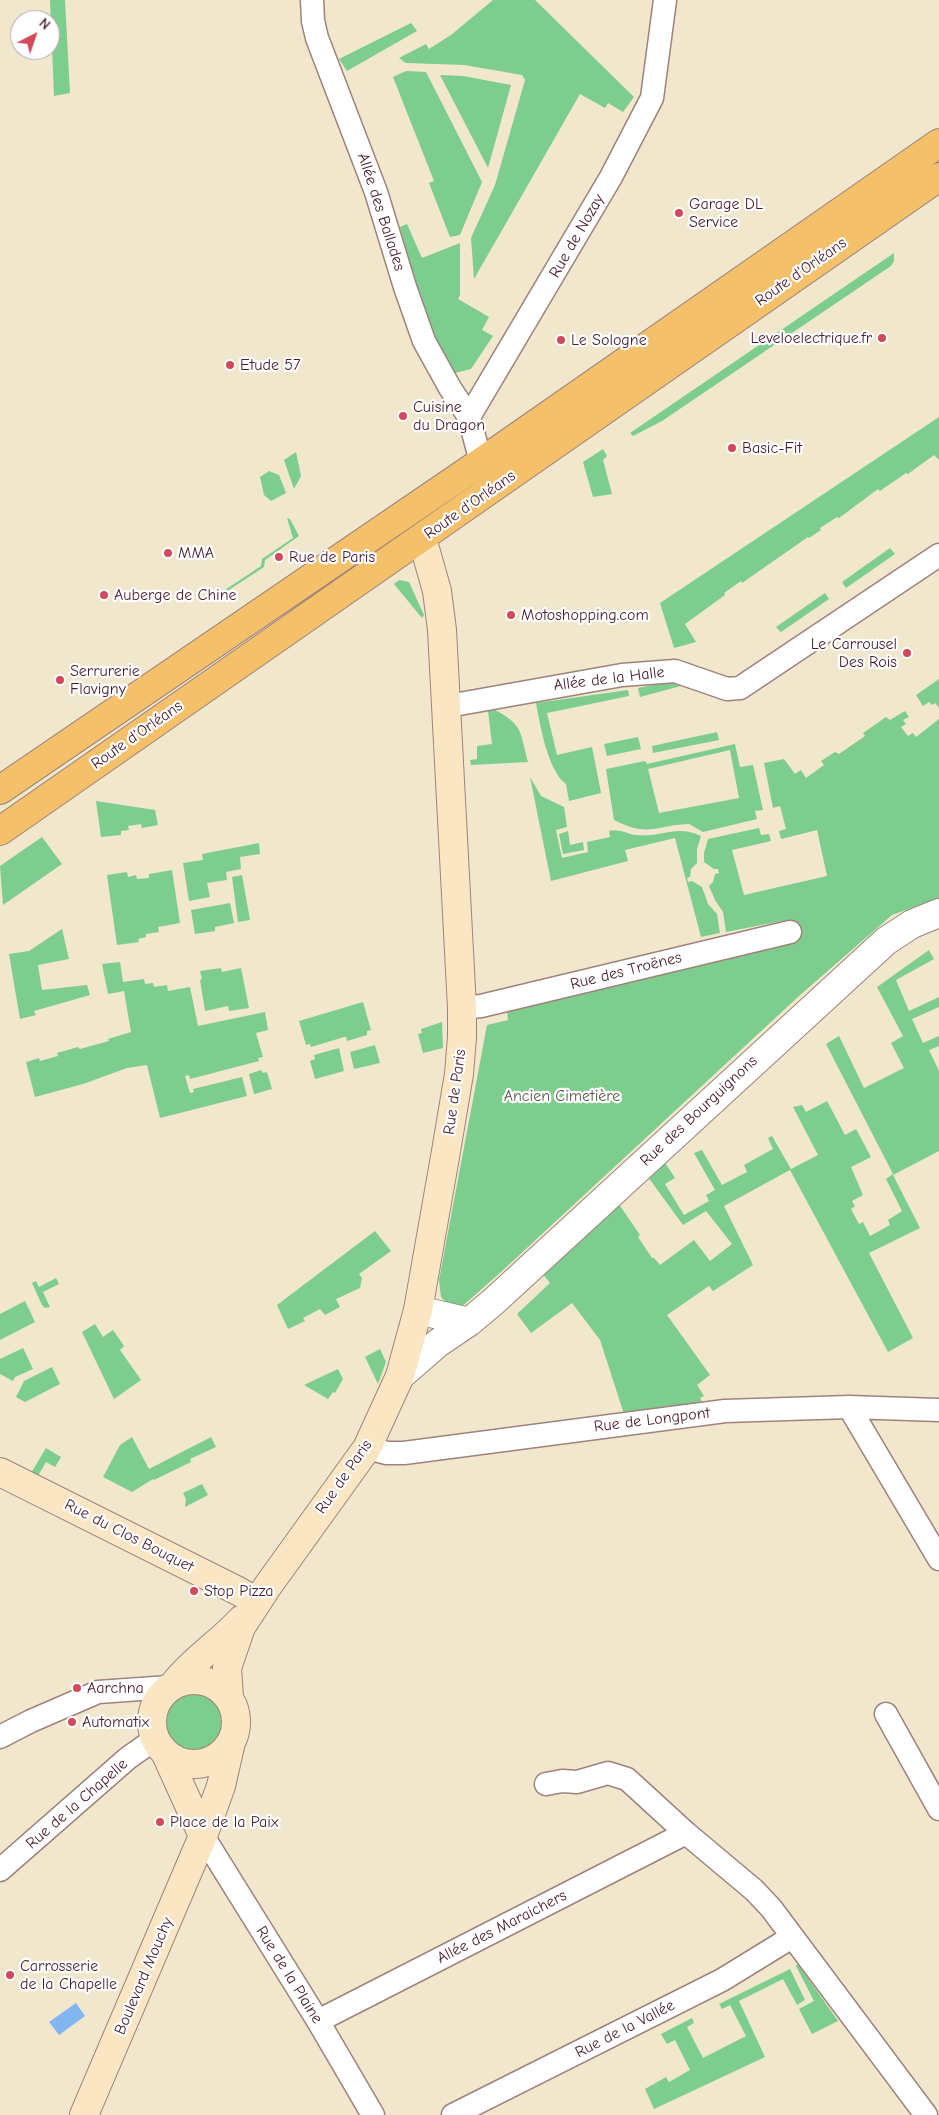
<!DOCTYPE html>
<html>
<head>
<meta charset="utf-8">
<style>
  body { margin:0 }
  #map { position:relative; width:939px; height:2115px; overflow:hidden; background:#f1e7cd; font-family:"Comic Neue",sans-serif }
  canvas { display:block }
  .north { position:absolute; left:10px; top:10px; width:50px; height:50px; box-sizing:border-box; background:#fff; border:1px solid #b7a5aa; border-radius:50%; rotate:41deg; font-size:14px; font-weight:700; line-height:20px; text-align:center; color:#4a1f2b }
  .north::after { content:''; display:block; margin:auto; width:18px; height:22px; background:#d1495b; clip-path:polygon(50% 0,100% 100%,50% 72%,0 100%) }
</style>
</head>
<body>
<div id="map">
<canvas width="939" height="2115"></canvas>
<div class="north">N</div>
</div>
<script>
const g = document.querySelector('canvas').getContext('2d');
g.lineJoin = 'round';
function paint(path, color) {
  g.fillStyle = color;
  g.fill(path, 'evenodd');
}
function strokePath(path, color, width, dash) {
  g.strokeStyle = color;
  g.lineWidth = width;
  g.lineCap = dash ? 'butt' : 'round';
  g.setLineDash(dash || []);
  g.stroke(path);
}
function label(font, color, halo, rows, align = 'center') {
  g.font = font + ' "Comic Neue",sans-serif';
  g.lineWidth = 4.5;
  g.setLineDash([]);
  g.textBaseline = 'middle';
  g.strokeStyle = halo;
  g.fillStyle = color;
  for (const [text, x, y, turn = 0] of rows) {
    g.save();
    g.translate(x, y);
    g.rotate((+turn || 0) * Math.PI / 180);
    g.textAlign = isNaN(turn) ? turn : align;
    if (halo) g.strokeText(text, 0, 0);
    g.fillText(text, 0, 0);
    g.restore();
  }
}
paint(new Path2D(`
  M 50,0 L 65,0 L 70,93 L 54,96 Z
  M 493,0 L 535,0 L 634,97 L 623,112 L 608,103 L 605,108 L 580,94 L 474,279 L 471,238 L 495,185 L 525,80 L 522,75 L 464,65 L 406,63 L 399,58 L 426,44 L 429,49 L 451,35 Z
  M 411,23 L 417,31 L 347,71 L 339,59 Z
  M 406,71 L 426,72 L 482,182 L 460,235 L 450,237 L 429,183 L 434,181 L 393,77 Z
  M 440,75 L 463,76 L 511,85 L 488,168 Z
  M 407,224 L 422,258 L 460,243 L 460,295 L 458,299 L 489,317 L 482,330 L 493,336 L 471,369 L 455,373 L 437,342 L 428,322 L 414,282 L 400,227 Z
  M 894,253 L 894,261 L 891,266 L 662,421 L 633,436 L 630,433 Z
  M 939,417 L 939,460 L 934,455 L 908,474 L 906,473 L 880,491 L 878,489 L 839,518 L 837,517 L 820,528 L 821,530 L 809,538 L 808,537 L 742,583 L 741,581 L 724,593 L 725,595 L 685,624 L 696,642 L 674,648 L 660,603 Z
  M 603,449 L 607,456 L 603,460 L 612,494 L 593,497 L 583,462 Z
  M 296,452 L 301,476 L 294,489 L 284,460 Z
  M 269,471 L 279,475 L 286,493 L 271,501 L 264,495 L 260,477 Z
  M 287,518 L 290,519 L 299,536 L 265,560 L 264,567 L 215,599 L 216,596 L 261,566 L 262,559 L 293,538 Z
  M 890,548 L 895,554 L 846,588 L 842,582 Z
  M 399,580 L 409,582 L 424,615 L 422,618 L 394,584 Z
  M 825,593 L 829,599 L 781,632 L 776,627 Z
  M 939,679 L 939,708 L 935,703 L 932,705 L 929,702 L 923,706 L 916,695 Z
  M 669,682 L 681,686 L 640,697 L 638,688 Z
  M 628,690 L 629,696 L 547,713 L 557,755 L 592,747 L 601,793 L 569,801 L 566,784 C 548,771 540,725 536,703 Z
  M 495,710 C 524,725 520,733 528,762 L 471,765 L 470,760 L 477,759 L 477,746 L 492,744 L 488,711 Z
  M 905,711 L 909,717 L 903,720 L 906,724 L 901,727 L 908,736 L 913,733 L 916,737 L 939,719 L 939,898 L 892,915 L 799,996 L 501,1272 L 458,1310 L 452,1308 L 441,1297 L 439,1280 L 487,1025 L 508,1020 L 507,1010 L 720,959 L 793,943 L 787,920 L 726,932 L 723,912 L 715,900 L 709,886 L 713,882 L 715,874 L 719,873 L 718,869 L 714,869 L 704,862 L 704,853 L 708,839 L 759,828 L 761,835 L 769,834 L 771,841 L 732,850 L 744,895 L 827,876 L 817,830 L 781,839 L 779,831 L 786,829 L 780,806 L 773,808 L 764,763 L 784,759 L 795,774 L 801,770 L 806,778 L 824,765 L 821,761 L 835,752 L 839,754 L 865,736 L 863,733 L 886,717 L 890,720 Z
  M 717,732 L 719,740 L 653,753 L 652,746 Z
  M 638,737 L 641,749 L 607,756 L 604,744 Z
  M 735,744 L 740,767 L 753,765 L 763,810 L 755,811 L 757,819 L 703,832 L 689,824 C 655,825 649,838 614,820 L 606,769 L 645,761 L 647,764 ZM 730,750 L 739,798 L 659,813 L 648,769 Z
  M 530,777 L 541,796 L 564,807 L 567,827 L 556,830 L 562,858 L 588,852 L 587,842 L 610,837 L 609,831 C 618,828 627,834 636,835 C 663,838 674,824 701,836 L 697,849 L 697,863 L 691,869 L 690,877 L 687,878 L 688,882 L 692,881 L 702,887 L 708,904 L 717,914 L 720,933 L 701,937 L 675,838 L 625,850 L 628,861 L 551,881 Z
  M 96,801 L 155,810 L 158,825 L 142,828 L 141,824 L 128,826 L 129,830 L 121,831 L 121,835 L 101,837 Z
  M 568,831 L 570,845 L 583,842 L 584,850 L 563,854 L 559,834 Z
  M 42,837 L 62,864 L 3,905 L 0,866 Z
  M 259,843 L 260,854 L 240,857 L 241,869 L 226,872 L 227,880 L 207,883 L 210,897 L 189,901 L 183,863 L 203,860 L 202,854 Z
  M 172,870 L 180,923 L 158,927 L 159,932 L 146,934 L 146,937 L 138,939 L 139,942 L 117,945 L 107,875 L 127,872 L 128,877 L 136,875 L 137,879 L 149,878 L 149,874 Z
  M 242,875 L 250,920 L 238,922 L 232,877 Z
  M 230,903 L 234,923 L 215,927 L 215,931 L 195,934 L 191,910 Z
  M 62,929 L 69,959 L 38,965 L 42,990 L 87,985 L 90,995 L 34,1011 L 36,1015 L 20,1019 L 9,954 L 29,951 Z
  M 929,950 L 934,959 L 896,980 L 909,1011 L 939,997 L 939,1007 L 912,1019 L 923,1043 L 939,1036 L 939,1046 L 929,1050 L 939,1071 L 939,1151 L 893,1175 L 920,1228 L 869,1253 L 913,1338 L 888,1352 L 790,1170 L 724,1206 L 753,1265 L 713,1291 L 709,1286 L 667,1315 L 710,1375 L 697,1385 L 704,1396 L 700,1398 L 702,1402 L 624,1414 L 600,1340 L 572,1303 L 531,1333 L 517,1314 L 550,1283 L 542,1273 L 618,1203 L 640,1235 L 638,1237 L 652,1258 L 654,1258 L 660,1265 L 694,1240 L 710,1261 L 732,1244 L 706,1211 L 683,1225 L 648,1177 L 664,1161 L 675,1178 L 665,1184 L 684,1215 L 709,1201 L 706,1195 L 715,1190 L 694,1153 L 702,1150 L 722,1185 L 747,1172 L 744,1165 L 773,1149 L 768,1138 L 772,1136 L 791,1169 L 818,1155 L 793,1107 L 802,1105 L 806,1112 L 827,1101 L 845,1135 L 856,1129 L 871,1157 L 851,1167 L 863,1195 L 852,1201 L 855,1206 L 851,1209 L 859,1224 L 863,1222 L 870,1236 L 890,1225 L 888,1220 L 902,1211 L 886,1179 L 893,1174 L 826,1044 L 839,1036 L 864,1088 L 904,1068 L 891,1043 L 903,1036 L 877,987 Z
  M 120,962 L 123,982 L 144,979 L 145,984 L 153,983 L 154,987 L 167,985 L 168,991 L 190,987 L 198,1026 L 265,1012 L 268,1030 L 256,1033 L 263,1057 L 258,1058 L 259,1061 L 190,1079 L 189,1075 L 185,1076 L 190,1093 L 194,1092 L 193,1089 L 242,1077 L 247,1096 L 160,1118 L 147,1065 L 127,1068 L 83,1084 L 35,1097 L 26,1062 L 39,1058 L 40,1061 L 58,1056 L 57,1053 L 78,1047 L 80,1049 L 109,1041 L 108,1039 L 131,1032 L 124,991 L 108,994 L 102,964 Z
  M 221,968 L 222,972 L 241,968 L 249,1008 L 229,1011 L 228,1006 L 205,1011 L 200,980 L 202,979 L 200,971 Z
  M 363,1002 L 371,1030 L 367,1031 L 367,1035 L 347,1041 L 346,1037 L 344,1037 L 311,1047 L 310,1044 L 306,1045 L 299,1021 Z
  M 442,1022 L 443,1048 L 423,1053 L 418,1034 L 422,1033 L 421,1029 Z
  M 375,1045 L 380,1063 L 354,1069 L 350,1052 Z
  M 339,1048 L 344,1071 L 315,1079 L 310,1061 L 315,1059 L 314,1055 Z
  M 261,1070 L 263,1073 L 267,1072 L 272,1089 L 254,1094 L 249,1074 Z
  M 375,1231 L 391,1251 L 359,1274 L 362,1278 L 360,1288 L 336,1299 L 340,1307 L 325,1315 L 320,1309 L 303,1318 L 305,1321 L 288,1329 L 277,1305 Z
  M 56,1278 L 59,1284 L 43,1292 L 50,1307 L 45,1308 L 42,1305 L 32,1283 L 36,1281 L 39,1287 Z
  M 25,1301 L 35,1322 L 0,1340 L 0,1314 Z
  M 95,1324 L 103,1337 L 113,1330 L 124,1346 L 120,1350 L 141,1380 L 114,1399 L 82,1332 Z
  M 23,1348 L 33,1369 L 15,1377 L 13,1381 L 0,1374 L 0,1359 Z
  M 380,1349 L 386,1362 L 378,1384 L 365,1357 Z
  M 52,1367 L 60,1384 L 25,1402 L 16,1397 L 24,1381 Z
  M 338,1369 L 343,1379 L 335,1393 L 333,1392 L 328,1399 L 304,1385 Z
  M 132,1437 L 149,1469 L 211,1437 L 216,1447 L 190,1459 L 191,1462 L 154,1480 L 153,1479 L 132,1492 L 103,1477 L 120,1445 Z
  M 46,1448 L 61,1457 L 55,1467 L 46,1462 L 38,1476 L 31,1473 Z
  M 202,1484 L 208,1495 L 185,1507 L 186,1499 L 183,1493 Z
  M166 1722a29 29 0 1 1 58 0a29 29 0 1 1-58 0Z
  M 798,1964 L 838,2021 L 812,2034 L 799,2009 L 814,2001 L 796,1966 Z
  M 790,1969 L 805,2000 L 797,2005 L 783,1979 L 739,2001 L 765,2057 L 654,2109 L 645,2089 L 666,2077 L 669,2082 L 690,2070 L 675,2040 L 667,2044 L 661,2034 L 692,2018 L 694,2023 L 687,2027 L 703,2058 L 746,2036 L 730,2005 L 722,2009 L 719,2004 Z`), '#7dcd8e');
paint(new Path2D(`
  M 76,2003 L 85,2016 L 59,2035 L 49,2022 Z`), '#82b6f0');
const minor = new Path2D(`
  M 312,0 L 313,21 L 317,38 L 376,192 L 405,287 L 424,341 L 450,388 L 469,417
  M 481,462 L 469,417 L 611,177 L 652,98 L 665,0
  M 448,706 L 622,675 L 675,671 L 727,689 L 740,688 L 939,555
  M 462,1008 L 481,1006 L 790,932
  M 849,1407 L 939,1559
  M 367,1448 L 387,1453 L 404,1453 L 725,1411 L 849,1407 L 939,1410
  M 886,1714 L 939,1809
  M 0,1737 L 31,1721 L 98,1692 L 169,1687
  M 546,1784 L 562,1781 L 577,1782 L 608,1773 L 627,1779 L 686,1833 L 754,1890 L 771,1908 L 926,2115
  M 203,1836 L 318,2021 L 373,2115
  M 0,1870 L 128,1758 L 155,1739
  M 318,2021 L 686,1833
  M 453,2115 L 722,1980 L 792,1937`);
const tertiary = new Path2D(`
  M 418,1310 L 469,1322
  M 400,1376 L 438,1343 L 469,1322 L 493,1302 L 886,941 L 912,924 L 939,913`);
const secondary = new Path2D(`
  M 0,1472 L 238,1591 L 257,1602
  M152 1722a42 42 0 1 1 84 0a42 42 0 1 1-84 0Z
  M 175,1683 C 194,1659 220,1643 241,1620
  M 229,1698 L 227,1668 L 241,1627 L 267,1587 L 367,1448 L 400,1376 L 418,1310 L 445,1157 L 459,1074 L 462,1037 L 462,1008 L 442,630 L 437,591 L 422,538
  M 165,1752 L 203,1836
  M 84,2115 L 203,1836 L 221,1786 L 231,1742`);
const primary = new Path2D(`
  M 0,790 L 481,462 L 939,143
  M 0,831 L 939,177`);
strokePath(minor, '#9e837c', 25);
strokePath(tertiary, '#9e837c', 30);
strokePath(secondary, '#9e837c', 30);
strokePath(primary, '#9e837c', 30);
strokePath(minor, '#fff', 22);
strokePath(tertiary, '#fff', 28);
strokePath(secondary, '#fbe6c3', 28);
strokePath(primary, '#f4c16a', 28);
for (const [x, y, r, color] of [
  [679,213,5,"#d1495b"],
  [882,338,5,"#d1495b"],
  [561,340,5,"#d1495b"],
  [230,365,5,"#d1495b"],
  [403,416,5,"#d1495b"],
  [732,448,5,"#d1495b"],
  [168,553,5,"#d1495b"],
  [279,557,5,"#d1495b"],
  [104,595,5,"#d1495b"],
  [511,615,5,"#d1495b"],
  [907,653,5,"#d1495b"],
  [60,680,5,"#d1495b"],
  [194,1591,5,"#d1495b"],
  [77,1688,5,"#d1495b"],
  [72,1722,5,"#d1495b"],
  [160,1822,5,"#d1495b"],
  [10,1975,5,"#d1495b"]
]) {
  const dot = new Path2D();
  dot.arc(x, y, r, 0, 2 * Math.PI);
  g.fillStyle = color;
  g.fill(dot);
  strokePath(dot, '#fff', 2);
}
label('16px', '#4a1f2b', '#fff', [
  ["Garage DL",689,204],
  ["Service",689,222],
  ["Leveloelectrique.fr",872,338,"right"],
  ["Le Sologne",571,340],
  ["Etude 57",240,365],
  ["Cuisine",413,407],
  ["du Dragon",413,425],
  ["Basic-Fit",742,448],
  ["MMA",178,553],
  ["Rue de Paris",289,557],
  ["Auberge de Chine",114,595],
  ["Motoshopping.com",521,615],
  ["Le Carrousel",897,644,"right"],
  ["Des Rois",897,662,"right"],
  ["Serrurerie",70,671],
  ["Flavigny",70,689],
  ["Stop Pizza",204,1591],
  ["Aarchna",87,1688],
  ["Automatix",82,1722],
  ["Place de la Paix",170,1822],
  ["Carrosserie",20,1966],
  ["de la Chapelle",20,1984]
], 'left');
label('16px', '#4a1f2b', '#fff', [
  ["Allée des Ballades",381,212,72],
  ["Rue de Nozay",577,236,-60],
  ["Route d'Orléans",801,272,-35],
  ["Route d'Orléans",470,505,-35],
  ["Allée de la Halle",609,679,-7],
  ["Route d'Orléans",137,735,-35],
  ["Rue des Troënes",626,971,-14],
  ["Rue de Paris",455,1092,-82],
  ["Rue des Bourguignons",699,1111,-43],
  ["Rue de Longpont",652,1420,-7],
  ["Rue de Paris",344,1477,-55],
  ["Rue du Clos Bouquet",129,1536,27],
  ["Rue de la Chapelle",77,1804,-41],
  ["Allée des Maraichers",502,1927,-27],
  ["Rue de la Plaine",289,1975,58],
  ["Boulevard Mouchy",144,1976,-67],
  ["Rue de la Vallée",625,2029,-27]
]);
label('16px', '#5c5c4e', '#fff', [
  ["Ancien Cimetière",562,1096]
]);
</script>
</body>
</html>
